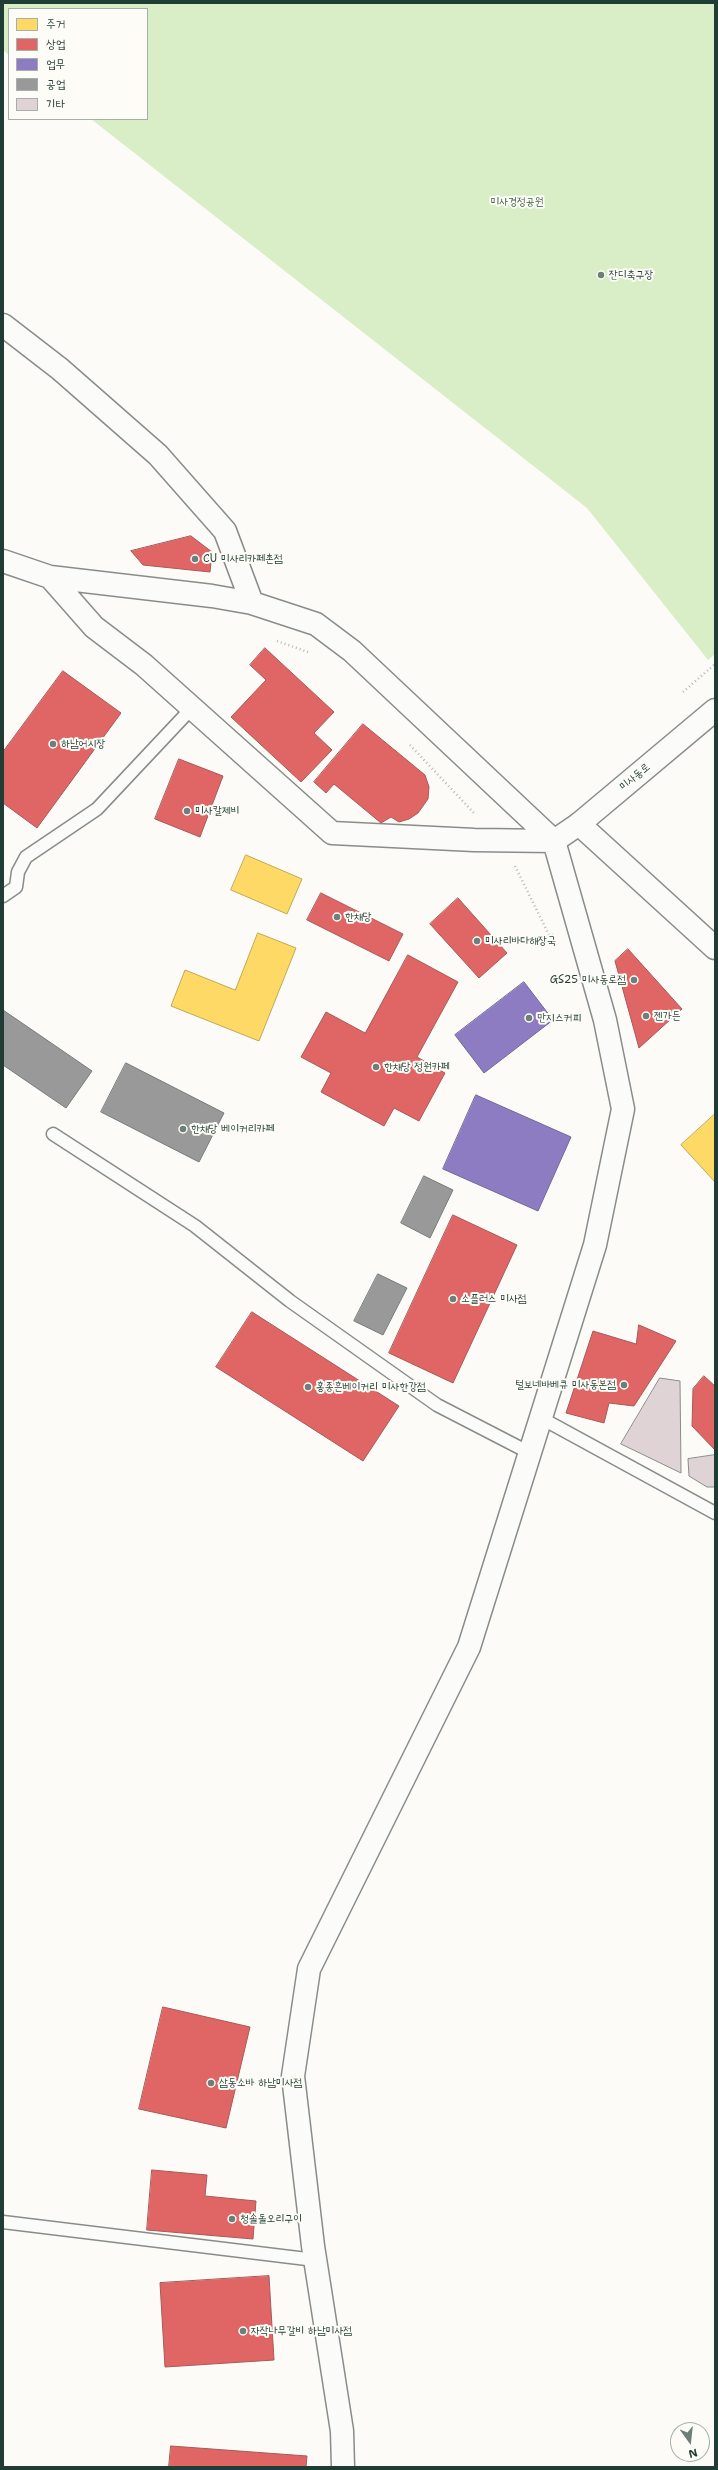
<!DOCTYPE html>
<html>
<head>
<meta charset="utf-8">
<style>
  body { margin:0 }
  #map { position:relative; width:718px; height:2470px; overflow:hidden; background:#fcfbf8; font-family:"Shantell Sans","Poor Story",sans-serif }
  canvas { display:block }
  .frame { position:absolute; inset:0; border:4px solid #1f3d34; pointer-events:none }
  .legend { position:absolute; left:8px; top:8px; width:140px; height:112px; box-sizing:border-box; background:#fdfcf7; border:1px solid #a4b0a9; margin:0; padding:5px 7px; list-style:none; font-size:12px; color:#1f3d34 }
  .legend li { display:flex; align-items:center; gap:8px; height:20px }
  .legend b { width:20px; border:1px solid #a4b0a9 }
  .north { position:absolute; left:670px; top:2422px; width:40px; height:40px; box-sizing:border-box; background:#fdfcf7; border:1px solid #a4b0a9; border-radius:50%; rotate:165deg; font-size:11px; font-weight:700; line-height:16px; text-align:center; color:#1f3d34 }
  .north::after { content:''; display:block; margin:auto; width:14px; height:18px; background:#6c8079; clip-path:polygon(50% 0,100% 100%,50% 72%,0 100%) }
</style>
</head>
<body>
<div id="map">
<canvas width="718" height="2470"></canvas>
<div class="frame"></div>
<ul class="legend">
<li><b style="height:11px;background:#ffd966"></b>주거</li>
<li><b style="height:11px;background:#e06666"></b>상업</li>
<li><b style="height:11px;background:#8e7cc3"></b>업무</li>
<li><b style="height:11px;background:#999"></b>공업</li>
<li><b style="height:11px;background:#dfd3d6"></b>기타</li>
</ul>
<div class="north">N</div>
</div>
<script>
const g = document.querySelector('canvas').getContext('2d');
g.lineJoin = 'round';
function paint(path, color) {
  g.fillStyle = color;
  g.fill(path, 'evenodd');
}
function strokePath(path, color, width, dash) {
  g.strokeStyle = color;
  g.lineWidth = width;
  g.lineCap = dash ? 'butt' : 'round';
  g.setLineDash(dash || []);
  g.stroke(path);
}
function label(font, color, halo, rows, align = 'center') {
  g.font = font + ' "Shantell Sans","Poor Story",sans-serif';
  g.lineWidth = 4;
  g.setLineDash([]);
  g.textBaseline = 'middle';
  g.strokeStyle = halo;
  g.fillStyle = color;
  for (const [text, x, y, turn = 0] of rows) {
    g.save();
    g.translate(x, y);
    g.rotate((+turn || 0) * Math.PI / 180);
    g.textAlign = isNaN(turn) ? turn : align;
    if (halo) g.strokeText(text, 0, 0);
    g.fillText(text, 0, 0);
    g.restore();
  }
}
paint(new Path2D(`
  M 3,3 L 715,3 L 715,654 L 708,660 L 587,508 L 91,119 L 147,119 L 147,9 L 9,9 L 9,55 L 3,50 Z`), '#d9eec6');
const homes = new Path2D(`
  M 246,855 L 302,879 L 287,914 L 231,890 Z
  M 258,933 L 296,948 L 259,1041 L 171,1006 L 185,970 L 235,990 Z
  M 715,1114 L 715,1182 L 681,1145 Z`);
paint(homes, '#ffd966');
strokePath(homes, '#bcaa57', 1);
const shops = new Path2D(`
  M 191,536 L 212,552 L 210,572 L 143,565 L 131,551 Z
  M 265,648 L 334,712 L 314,733 L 332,750 L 301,782 L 231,717 L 266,680 L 250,665 Z
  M 63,671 L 121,713 L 37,828 L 3,803 L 3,752 Z
  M 363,724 L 425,775 L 429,787 L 428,799 L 418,813 L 409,819 L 399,822 L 391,817 L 381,823 L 334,784 L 326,793 L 314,782 Z
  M 179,759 L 223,776 L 200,837 L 155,819 Z
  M 321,893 L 403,934 L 389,961 L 307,920 Z
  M 458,898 L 507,953 L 479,978 L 430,924 Z
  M 628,949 L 682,1009 L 639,1048 L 615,961 Z
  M 408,955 L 458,982 L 417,1057 L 445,1073 L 419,1121 L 394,1108 L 384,1126 L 321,1092 L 331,1073 L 301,1057 L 326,1012 L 365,1033 Z
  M 453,1215 L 517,1245 L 453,1383 L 389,1353 Z
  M 252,1312 L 399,1406 L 363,1461 L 216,1367 Z
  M 639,1325 L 676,1341 L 634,1406 L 609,1403 L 604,1423 L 566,1413 L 593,1331 L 636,1344 Z
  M 704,1376 L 715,1386 L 715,1450 L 692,1426 L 693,1389 Z
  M 163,2007 L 250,2027 L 226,2128 L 139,2109 Z
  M 152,2170 L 207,2175 L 205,2196 L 256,2201 L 253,2239 L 147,2230 Z
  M 269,2276 L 274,2360 L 165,2367 L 160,2283 Z
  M 171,2446 L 307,2456 L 306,2467 L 169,2467 Z`);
paint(shops, '#e06666');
strokePath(shops, '#a65a57', 1);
const offices = new Path2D(`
  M 524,982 L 553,1020 L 484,1073 L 455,1035 Z
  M 476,1095 L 571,1137 L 538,1211 L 443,1169 Z`);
paint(offices, '#8e7cc3');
strokePath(offices, '#6d6998', 1);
const industry = new Path2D(`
  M 3,1010 L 92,1071 L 66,1108 L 3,1065 Z
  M 126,1063 L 224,1113 L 199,1162 L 101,1112 Z
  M 424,1176 L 453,1190 L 430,1238 L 401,1223 Z
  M 378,1274 L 407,1288 L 383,1335 L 354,1321 Z`);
paint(industry, '#999');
strokePath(industry, '#747d7b', 1);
const building = new Path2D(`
  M 660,1378 L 680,1381 L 681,1473 L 621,1444 Z
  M 715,1455 L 715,1487 L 707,1487 L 689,1476 L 688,1459 Z`);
paint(building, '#dfd3d6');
strokePath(building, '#888d8a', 1);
const service = new Path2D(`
  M 3,896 L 16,887 L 18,872 L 26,857 L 97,809 L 191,709
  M 53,1134 L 195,1226 L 290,1301 L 437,1405 L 530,1453
  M 541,1418 L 715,1513
  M 3,2222 L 315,2260`);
const minor = new Path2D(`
  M 3,325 L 60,369 L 158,455 L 225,531 L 252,603
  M 3,561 L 50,577 L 212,596 L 252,603 L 316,624 L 352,651 L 554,841 L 605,1020 L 623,1109 L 595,1245 L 469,1647 L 309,1969 L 293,2076 L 313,2246 L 342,2431 L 343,2467
  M 50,577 L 94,627 L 144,665 L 332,833 L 474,840 L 554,841
  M 579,824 L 715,948`);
const tertiary = new Path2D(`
  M 554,841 L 579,824 L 715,710`);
strokePath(service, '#888d8a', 15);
strokePath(minor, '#888d8a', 25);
strokePath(tertiary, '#888d8a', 25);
strokePath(new Path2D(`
  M 277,641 L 308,652
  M 683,692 L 715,664
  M 410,745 L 474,813
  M 515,866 L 549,935 L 555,935`), '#b5b8b6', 2.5, [1, 3]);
strokePath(service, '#fbfbf9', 12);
strokePath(minor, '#fbfbf9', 22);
strokePath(tertiary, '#fbfbf9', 22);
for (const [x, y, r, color] of [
  [601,275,4,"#6c8079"],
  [195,559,4,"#6c8079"],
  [53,744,4,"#6c8079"],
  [187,811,4,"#6c8079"],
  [337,917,4,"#6c8079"],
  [477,941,4,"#6c8079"],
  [634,980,4,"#6c8079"],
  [646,1016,4,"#6c8079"],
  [529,1018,4,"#6c8079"],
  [376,1067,4,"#6c8079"],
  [183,1129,4,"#6c8079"],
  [453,1299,4,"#6c8079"],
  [624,1385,4,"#6c8079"],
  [308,1387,4,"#6c8079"],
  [211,2083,4,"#6c8079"],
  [232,2219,4,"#6c8079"],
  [243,2331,4,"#6c8079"]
]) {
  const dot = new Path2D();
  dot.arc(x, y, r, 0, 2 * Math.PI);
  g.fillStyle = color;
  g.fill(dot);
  strokePath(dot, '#fdfcf7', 1.5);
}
label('11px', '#3f5e49', '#fdfcf7', [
  ["미사경정공원",517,202]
]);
label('11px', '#1f3d34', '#fdfcf7', [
  ["잔디축구장",609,275],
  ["CU 미사리카페촌점",203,559],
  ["하남어시장",61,744],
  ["미사칼제비",195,811],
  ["한채당",345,917],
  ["미사리바다해장국",485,941],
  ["GS25 미사동로점",626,980,"right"],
  ["젠가든",654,1016],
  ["만지스커피",537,1018],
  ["한채당 정원카페",384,1067],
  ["한채당 베이커리카페",191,1129],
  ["소플러스 미사점",461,1299],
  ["털보네바베큐 미사동본점",616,1385,"right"],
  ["홍종흔베이커리 미사한강점",316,1387],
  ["삼동소바 하남미사점",219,2083],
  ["청솔돌오리구이",240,2219],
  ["자작나무갈비 하남미사점",251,2331]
], 'left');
label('11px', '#1f3d34', '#fdfcf7', [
  ["미사동로",635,777,-40]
]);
</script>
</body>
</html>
